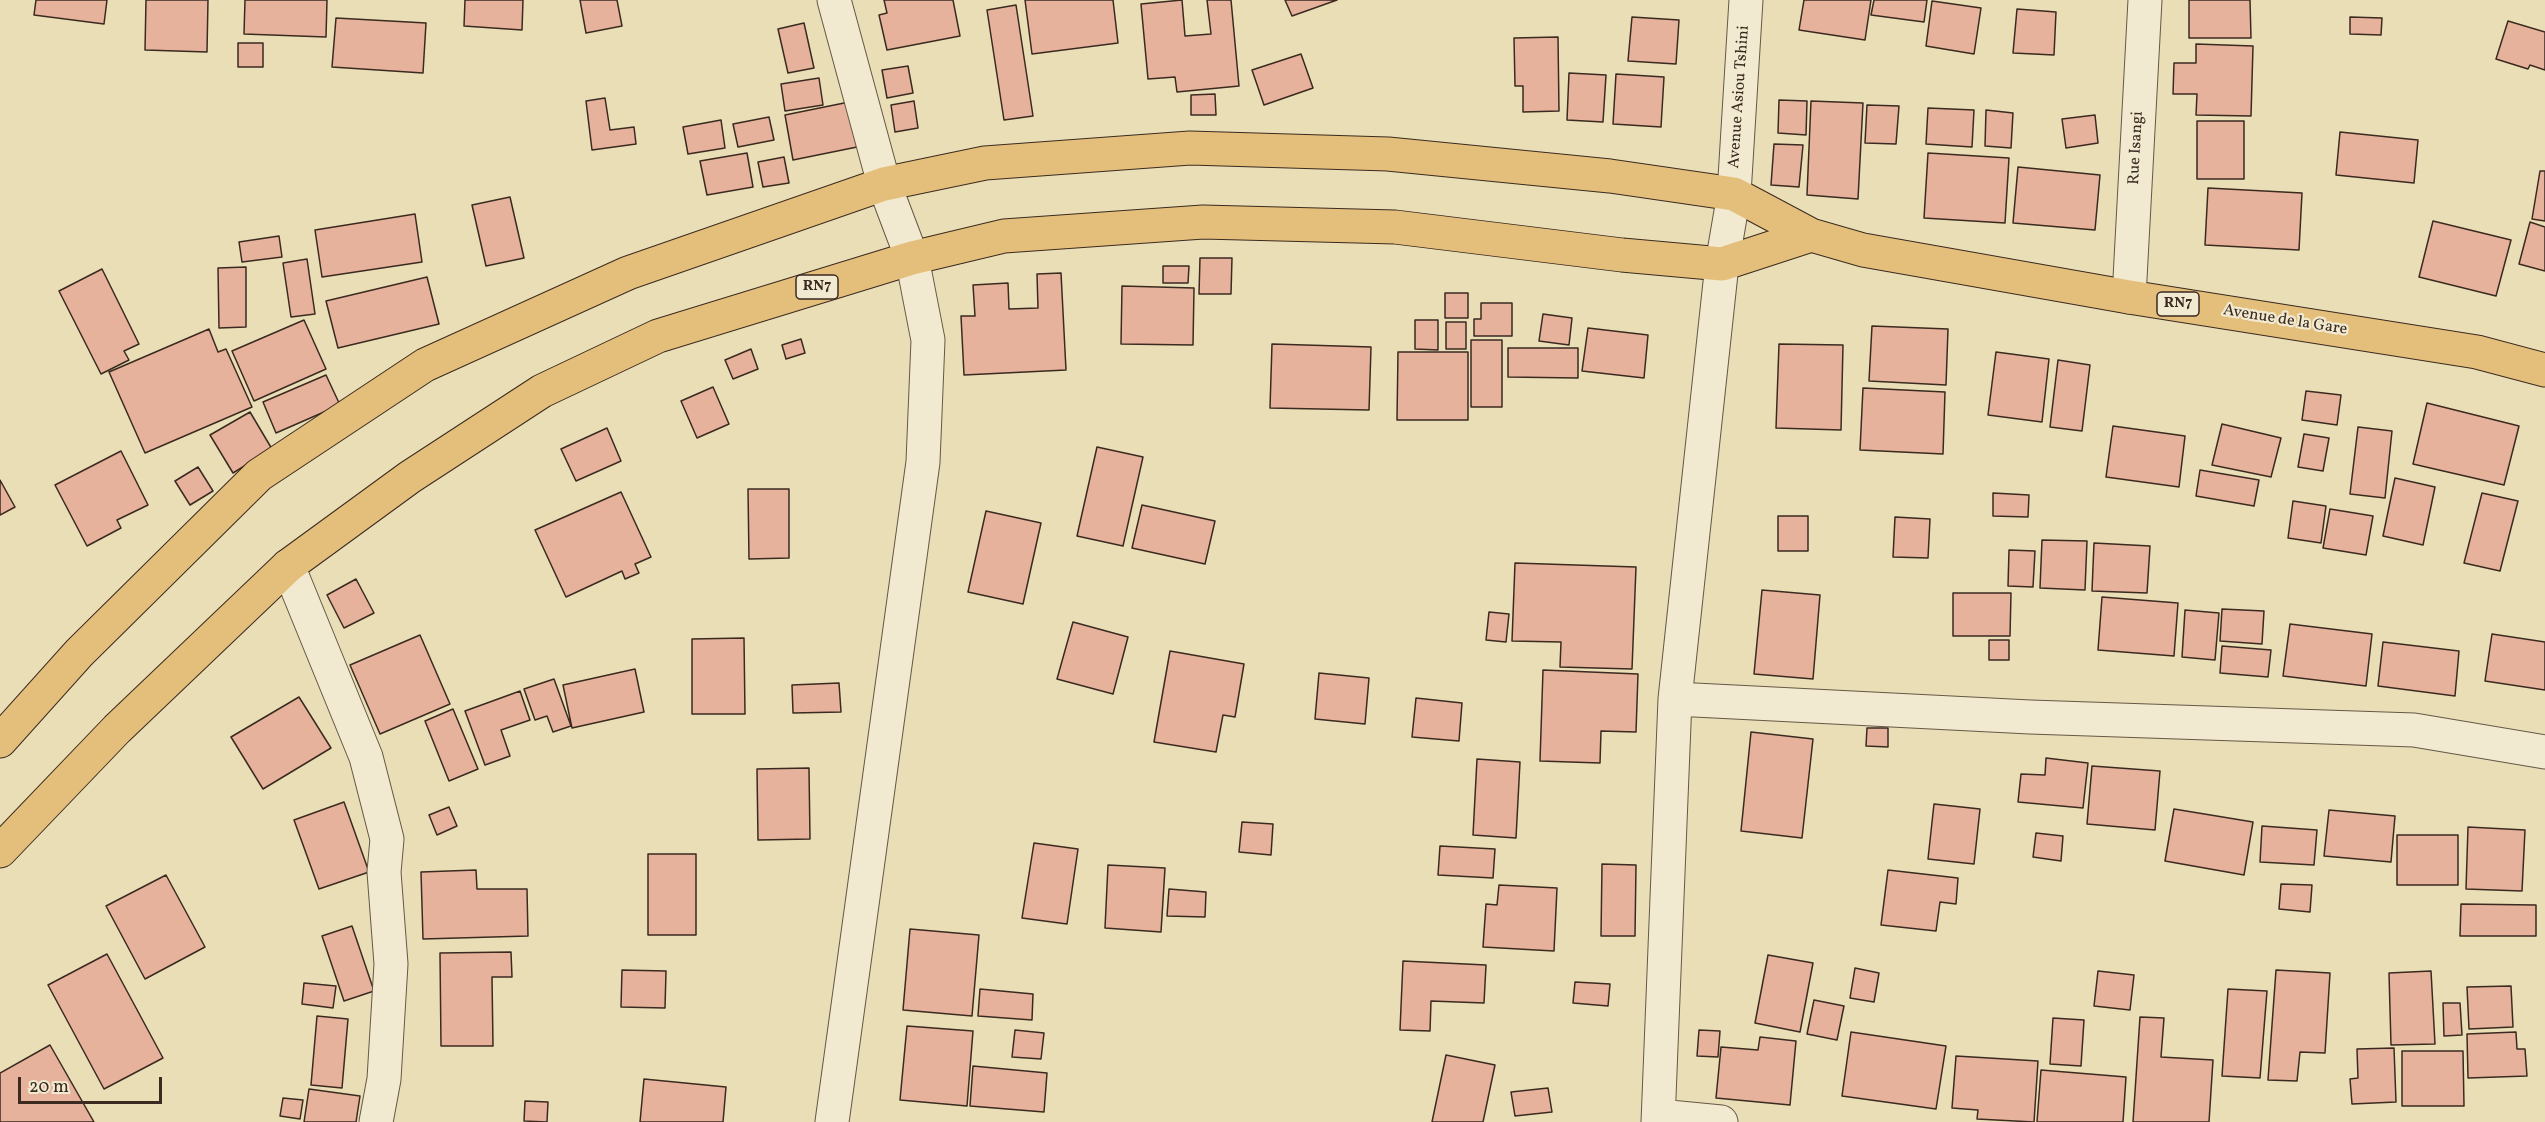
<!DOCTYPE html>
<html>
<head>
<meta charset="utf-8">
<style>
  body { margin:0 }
  #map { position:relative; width:2545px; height:1122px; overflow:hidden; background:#e9deb6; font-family:Vollkorn,serif }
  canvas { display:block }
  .scale { position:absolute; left:18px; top:1077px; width:144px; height:27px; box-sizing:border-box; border:3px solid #3b2a20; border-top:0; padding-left:8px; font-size:18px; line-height:21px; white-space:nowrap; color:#3b2a20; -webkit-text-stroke:4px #f1ead0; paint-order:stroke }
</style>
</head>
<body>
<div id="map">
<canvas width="2545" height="1122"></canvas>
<div class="scale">20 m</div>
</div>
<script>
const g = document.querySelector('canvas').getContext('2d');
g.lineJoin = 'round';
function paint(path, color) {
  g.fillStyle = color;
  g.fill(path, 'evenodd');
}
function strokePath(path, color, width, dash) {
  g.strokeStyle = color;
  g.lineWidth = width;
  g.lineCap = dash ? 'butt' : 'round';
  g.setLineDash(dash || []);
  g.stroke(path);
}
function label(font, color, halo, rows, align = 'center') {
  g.font = font + ' Vollkorn,serif';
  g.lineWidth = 4.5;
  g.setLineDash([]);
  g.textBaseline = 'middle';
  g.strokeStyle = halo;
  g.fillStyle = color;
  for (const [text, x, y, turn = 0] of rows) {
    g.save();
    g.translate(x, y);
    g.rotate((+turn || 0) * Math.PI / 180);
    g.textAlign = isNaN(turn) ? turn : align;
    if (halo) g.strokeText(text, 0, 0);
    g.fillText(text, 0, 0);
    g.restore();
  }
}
const building = new Path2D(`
  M 36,0 L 107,0 L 104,24 L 34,15 Z
  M 146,0 L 208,0 L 207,52 L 145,50 Z
  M 245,0 L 327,0 L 326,37 L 244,34 Z
  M 465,0 L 523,0 L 522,30 L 464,26 Z
  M 580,0 L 617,0 L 622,26 L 586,33 Z
  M 884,0 L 953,0 L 960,36 L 887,50 L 879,15 L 887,13 Z
  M 1025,0 L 1113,0 L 1118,43 L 1032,54 Z
  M 1182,0 L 1185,36 L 1211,34 L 1207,0 L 1231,0 L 1239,86 L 1177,92 L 1175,77 L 1148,79 L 1141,4 Z
  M 1285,0 L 1337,0 L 1292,16 Z
  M 1804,0 L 1871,0 L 1865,40 L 1799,30 Z
  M 1874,0 L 1927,0 L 1924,22 L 1871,15 Z
  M 2189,0 L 2250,0 L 2251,38 L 2189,38 Z
  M 1932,1 L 1981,8 L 1974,54 L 1926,46 Z
  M 1016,5 L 1033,116 L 1004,120 L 987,10 Z
  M 2017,9 L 2056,12 L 2054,55 L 2013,53 Z
  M 1632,17 L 1679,20 L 1676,64 L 1628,61 Z
  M 2350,17 L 2382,18 L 2381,35 L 2350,34 Z
  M 336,18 L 426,23 L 423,73 L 332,67 Z
  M 2508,21 L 2545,32 L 2545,70 L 2530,65 L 2528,69 L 2496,59 Z
  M 804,23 L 814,68 L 788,73 L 778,29 Z
  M 1558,37 L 1559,111 L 1523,112 L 1523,86 L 1515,86 L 1514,38 Z
  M 238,43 L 263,43 L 263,67 L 238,67 Z
  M 2196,44 L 2253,46 L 2251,116 L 2196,115 L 2197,94 L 2173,94 L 2174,63 L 2196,63 Z
  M 1301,54 L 1313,88 L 1264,105 L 1252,70 Z
  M 908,66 L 913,93 L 887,98 L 882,70 Z
  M 1569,73 L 1606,75 L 1603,122 L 1567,120 Z
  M 1616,74 L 1664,77 L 1661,127 L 1613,124 Z
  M 819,78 L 823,105 L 785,111 L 781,84 Z
  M 1215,94 L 1216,115 L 1191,115 L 1191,95 Z
  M 605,98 L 610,130 L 634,127 L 636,144 L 592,150 L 586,101 Z
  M 1779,100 L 1807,101 L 1806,135 L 1778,133 Z
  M 854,101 L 862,146 L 793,160 L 785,115 Z
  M 914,101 L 918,128 L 895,132 L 891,105 Z
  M 1811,101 L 1863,103 L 1858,199 L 1807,195 Z
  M 1867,105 L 1899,106 L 1896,144 L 1865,143 Z
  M 1928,108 L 1974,110 L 1972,147 L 1926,144 Z
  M 1986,110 L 2013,113 L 2011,148 L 1985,146 Z
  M 2095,115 L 2098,143 L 2066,148 L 2062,119 Z
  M 769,117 L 774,140 L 738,147 L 733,124 Z
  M 721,120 L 725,148 L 688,154 L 683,127 Z
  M 2197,121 L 2244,121 L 2244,179 L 2197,179 Z
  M 2340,132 L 2418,140 L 2414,183 L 2336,175 Z
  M 1774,144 L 1803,145 L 1799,187 L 1771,185 Z
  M 747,153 L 753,187 L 707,195 L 700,161 Z
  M 1928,153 L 2009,158 L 2005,223 L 1924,218 Z
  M 784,157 L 789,183 L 763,187 L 758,162 Z
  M 2018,167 L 2100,175 L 2095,230 L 2013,223 Z
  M 2540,171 L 2545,171 L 2545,221 L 2532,219 Z
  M 2208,188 L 2302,193 L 2299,250 L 2205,245 Z
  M 510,197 L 524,258 L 486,266 L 472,205 Z
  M 415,214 L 422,262 L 322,277 L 315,230 Z
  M 2433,221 L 2511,240 L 2496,296 L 2419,277 Z
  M 2530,222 L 2545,227 L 2545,271 L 2519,264 Z
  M 279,236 L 282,257 L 242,262 L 239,242 Z
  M 1200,258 L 1232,258 L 1231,294 L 1199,294 Z
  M 307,259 L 315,314 L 291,317 L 283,263 Z
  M 1163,266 L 1189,266 L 1188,283 L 1163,283 Z
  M 246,267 L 246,327 L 219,328 L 218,268 Z
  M 102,269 L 139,344 L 124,351 L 129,360 L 101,374 L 59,291 Z
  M 1061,273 L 1066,370 L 964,375 L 961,316 L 975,316 L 973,285 L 1008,283 L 1009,309 L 1038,308 L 1037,274 Z
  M 427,277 L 439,324 L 338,348 L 326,301 Z
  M 1122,286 L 1194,288 L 1193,345 L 1121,344 Z
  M 1445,293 L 1468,293 L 1468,318 L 1445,318 Z
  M 1481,303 L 1512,303 L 1512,336 L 1474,336 L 1474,319 L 1481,319 Z
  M 1543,314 L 1572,318 L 1569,345 L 1539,341 Z
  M 304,320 L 326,369 L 254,401 L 232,351 Z
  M 1415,320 L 1438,320 L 1438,350 L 1415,349 Z
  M 1446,322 L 1466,322 L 1466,349 L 1446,349 Z
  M 1872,326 L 1948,329 L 1946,385 L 1869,381 Z
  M 1588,328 L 1648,335 L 1644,378 L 1582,371 Z
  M 209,329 L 218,352 L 226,349 L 252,407 L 145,453 L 109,372 Z
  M 801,339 L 805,353 L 786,359 L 782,345 Z
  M 1471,340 L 1502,340 L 1502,407 L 1471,407 Z
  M 1272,344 L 1371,347 L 1369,410 L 1270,408 Z
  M 1779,344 L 1843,345 L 1841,430 L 1776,428 Z
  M 1508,348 L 1578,348 L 1578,378 L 1508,377 Z
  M 751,349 L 758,369 L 733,379 L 725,360 Z
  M 1398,352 L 1468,352 L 1468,420 L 1397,420 Z
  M 1996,352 L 2049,359 L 2042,422 L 1988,415 Z
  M 2058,360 L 2090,365 L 2082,431 L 2050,427 Z
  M 326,375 L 340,405 L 276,433 L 263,402 Z
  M 713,387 L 729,424 L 697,438 L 681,401 Z
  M 1863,388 L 1945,392 L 1943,454 L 1860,450 Z
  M 2306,391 L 2341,395 L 2337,425 L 2302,420 Z
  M 2427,403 L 2519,426 L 2504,485 L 2413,464 Z
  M 250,412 L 272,449 L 233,473 L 210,435 Z
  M 2222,424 L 2281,438 L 2271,477 L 2212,465 Z
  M 2113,426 L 2185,436 L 2179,487 L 2106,477 Z
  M 2358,427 L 2392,431 L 2385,498 L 2350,494 Z
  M 607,428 L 621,461 L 576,481 L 561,449 Z
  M 2304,434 L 2329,438 L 2323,471 L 2298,467 Z
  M 1097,447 L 1143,457 L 1123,546 L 1077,536 Z
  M 121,451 L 148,505 L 117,520 L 121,528 L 87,546 L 55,485 Z
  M 198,467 L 213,491 L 190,505 L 175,481 Z
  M 2200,470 L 2259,480 L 2254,506 L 2196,496 Z
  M 2395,478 L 2435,487 L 2423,545 L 2383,536 Z
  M 0,480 L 15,507 L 0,515 Z
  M 748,489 L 789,489 L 789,558 L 749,559 Z
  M 621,492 L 651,557 L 635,564 L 639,573 L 625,579 L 622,571 L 566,597 L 535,530 Z
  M 1993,493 L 2029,495 L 2028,517 L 1993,516 Z
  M 2482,493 L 2518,501 L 2500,571 L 2464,563 Z
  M 2293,501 L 2326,506 L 2321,543 L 2288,538 Z
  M 1142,505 L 1215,521 L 1205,564 L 1132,548 Z
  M 2330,509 L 2373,516 L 2366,555 L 2323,548 Z
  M 986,511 L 1041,523 L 1023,604 L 968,592 Z
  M 1778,516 L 1808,516 L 1808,551 L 1778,551 Z
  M 1895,517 L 1930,519 L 1928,558 L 1893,557 Z
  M 2042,540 L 2087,541 L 2085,590 L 2040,588 Z
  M 2094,543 L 2150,546 L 2147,593 L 2092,591 Z
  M 2009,550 L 2035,551 L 2033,587 L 2008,586 Z
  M 1515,563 L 1636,567 L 1632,669 L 1560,667 L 1561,642 L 1512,641 Z
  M 356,579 L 374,613 L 344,628 L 327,595 Z
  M 1762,590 L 1820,595 L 1813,679 L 1754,674 Z
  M 1953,593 L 2011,593 L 2010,636 L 1953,636 Z
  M 2102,597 L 2178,603 L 2174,656 L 2098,650 Z
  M 2222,609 L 2264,611 L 2262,644 L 2220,641 Z
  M 2185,610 L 2219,613 L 2215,660 L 2182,657 Z
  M 1489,612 L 1509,614 L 1506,642 L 1486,640 Z
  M 1073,622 L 1128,637 L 1113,694 L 1057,679 Z
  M 2290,624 L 2372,634 L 2366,686 L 2283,676 Z
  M 2492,634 L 2545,642 L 2545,690 L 2485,681 Z
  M 420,635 L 450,704 L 380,734 L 350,665 Z
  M 744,638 L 745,714 L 692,714 L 692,639 Z
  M 1989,640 L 2009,640 L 2009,660 L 1989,660 Z
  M 2383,642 L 2459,651 L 2455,696 L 2378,686 Z
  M 2222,646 L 2271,650 L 2268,677 L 2220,673 Z
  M 1170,651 L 1244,664 L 1235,717 L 1223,715 L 1216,752 L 1154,742 Z
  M 635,669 L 644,712 L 572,728 L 563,685 Z
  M 1543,670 L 1638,674 L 1636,732 L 1601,731 L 1600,763 L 1540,761 Z
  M 1319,673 L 1369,678 L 1365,724 L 1315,719 Z
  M 554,679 L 571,726 L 553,732 L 547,716 L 535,720 L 524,689 Z
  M 839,683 L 841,712 L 793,713 L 792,685 Z
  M 520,691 L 530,720 L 501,730 L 510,756 L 485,765 L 465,711 Z
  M 299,697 L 331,748 L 263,789 L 231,737 Z
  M 1416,698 L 1462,703 L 1459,741 L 1412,737 Z
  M 453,709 L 478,769 L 449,781 L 425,721 Z
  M 1867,728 L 1888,728 L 1888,747 L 1866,746 Z
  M 1751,732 L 1813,739 L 1802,838 L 1741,831 Z
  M 2046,758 L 2088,763 L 2083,808 L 2018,802 L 2021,774 L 2045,775 Z
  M 1477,759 L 1520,762 L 1516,838 L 1473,835 Z
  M 2092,766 L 2160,771 L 2155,830 L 2087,824 Z
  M 809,768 L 810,839 L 758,840 L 757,769 Z
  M 344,802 L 369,872 L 319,889 L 294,820 Z
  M 1934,804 L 1980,809 L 1974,864 L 1928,859 Z
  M 449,807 L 457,826 L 437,835 L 429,815 Z
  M 2174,809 L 2253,822 L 2244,875 L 2165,861 Z
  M 2329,810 L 2395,816 L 2391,862 L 2324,856 Z
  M 1242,822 L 1273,824 L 1271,855 L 1239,852 Z
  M 2262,826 L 2317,830 L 2314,865 L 2260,862 Z
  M 2468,827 L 2525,830 L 2522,891 L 2466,889 Z
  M 2036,833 L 2063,836 L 2061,861 L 2033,857 Z
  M 2397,835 L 2458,835 L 2458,885 L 2397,885 Z
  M 1034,843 L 1078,849 L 1067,924 L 1022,918 Z
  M 1440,846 L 1495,849 L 1493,878 L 1438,875 Z
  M 648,854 L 696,854 L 696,935 L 648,935 Z
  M 1602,864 L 1636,865 L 1635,936 L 1601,936 Z
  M 1108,865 L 1165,868 L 1161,932 L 1105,928 Z
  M 476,870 L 477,889 L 527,889 L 528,936 L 423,939 L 421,872 Z
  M 1888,870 L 1958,878 L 1956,904 L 1940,902 L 1936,931 L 1881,925 Z
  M 166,875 L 205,947 L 145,979 L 106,906 Z
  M 2281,884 L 2312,885 L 2310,912 L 2279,909 Z
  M 1499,885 L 1557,888 L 1554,951 L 1483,947 L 1486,904 L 1497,905 Z
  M 1169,889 L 1206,892 L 1205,917 L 1167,916 Z
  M 2461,904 L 2536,905 L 2536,936 L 2460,936 Z
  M 352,926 L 374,991 L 344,1001 L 322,936 Z
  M 910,929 L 979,935 L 972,1016 L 903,1010 Z
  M 511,952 L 512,977 L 492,977 L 493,1046 L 441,1046 L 440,953 Z
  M 107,954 L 163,1058 L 104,1089 L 48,985 Z
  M 1768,955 L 1813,963 L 1800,1032 L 1755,1023 Z
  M 1403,961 L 1486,965 L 1484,1003 L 1431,1001 L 1430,1031 L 1400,1030 Z
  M 1855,968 L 1879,973 L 1874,1002 L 1850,998 Z
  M 622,970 L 666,971 L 665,1008 L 621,1007 Z
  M 2276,970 L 2330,973 L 2325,1053 L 2300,1052 L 2297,1081 L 2268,1080 Z
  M 2098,971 L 2134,975 L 2130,1010 L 2094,1006 Z
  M 2431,971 L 2435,1044 L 2391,1045 L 2389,973 Z
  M 1575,982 L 1610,984 L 1608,1006 L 1573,1003 Z
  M 304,983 L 336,986 L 333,1008 L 302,1004 Z
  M 2511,986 L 2513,1027 L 2469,1029 L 2467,987 Z
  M 980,989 L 1033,994 L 1032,1020 L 978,1016 Z
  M 2228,989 L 2267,991 L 2260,1078 L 2222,1076 Z
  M 1814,1000 L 1844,1006 L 1837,1040 L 1807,1034 Z
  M 2443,1003 L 2460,1003 L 2462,1035 L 2444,1036 Z
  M 317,1016 L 348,1019 L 342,1088 L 311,1085 Z
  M 2140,1017 L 2164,1018 L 2161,1057 L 2213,1060 L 2209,1122 L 2133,1122 Z
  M 2053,1018 L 2084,1020 L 2081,1066 L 2050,1064 Z
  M 907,1026 L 973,1031 L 967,1106 L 900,1100 Z
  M 1015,1030 L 1044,1033 L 1041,1059 L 1012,1057 Z
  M 1699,1030 L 1720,1031 L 1718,1057 L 1697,1056 Z
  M 1851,1032 L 1946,1046 L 1936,1109 L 1842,1096 Z
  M 2516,1032 L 2517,1049 L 2525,1049 L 2527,1076 L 2468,1078 L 2467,1034 Z
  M 1760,1037 L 1796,1041 L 1790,1105 L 1716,1098 L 1721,1047 L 1758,1050 Z
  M 50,1045 L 94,1122 L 0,1122 L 0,1073 Z
  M 2394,1048 L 2396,1102 L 2352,1104 L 2350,1079 L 2358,1078 L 2357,1049 Z
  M 2402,1051 L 2463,1051 L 2464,1106 L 2402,1106 Z
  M 1446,1055 L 1495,1065 L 1483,1122 L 1432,1122 Z
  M 1956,1056 L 2038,1061 L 2034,1122 L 1977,1119 L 1978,1110 L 1952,1108 Z
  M 973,1066 L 1047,1073 L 1044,1112 L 970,1106 Z
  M 2041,1070 L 2126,1077 L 2123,1122 L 2037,1122 Z
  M 644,1079 L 726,1087 L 723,1122 L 640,1122 Z
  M 1548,1088 L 1552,1112 L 1515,1116 L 1511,1092 Z
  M 309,1089 L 360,1096 L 356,1122 L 304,1122 Z
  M 283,1098 L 303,1100 L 300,1119 L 280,1116 Z
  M 525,1101 L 548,1102 L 547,1122 L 524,1121 Z`);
paint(building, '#e7b29c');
strokePath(building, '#3b2a20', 1.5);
const street = new Path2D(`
  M 2129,297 L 2145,0
  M 288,566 L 366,757 L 387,839 L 384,872 L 391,964 L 384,1079 L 376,1122
  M 1675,699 L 2030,717 L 2414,730 L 2545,752
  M 1659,1116 L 1721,1122
  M 832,1122 L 923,462 L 928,340 L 912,258 L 884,184 L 834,0
  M 1658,1122 L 1675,699 L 1722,264 L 1734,194 L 1746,0`);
const primary = new Path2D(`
  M 0,741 L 79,653 L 259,475 L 425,365 L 628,273 L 884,184 L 985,163 L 1190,148 L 1388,154 L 1610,176 L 1734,194 L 1811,235 L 1863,250 L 2129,297 L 2477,352 L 2545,370
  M 0,851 L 117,729 L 288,566 L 410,477 L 542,391 L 658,336 L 912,258 L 1004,236 L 1203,222 L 1395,227 L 1622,255 L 1722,264 L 1811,235`);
strokePath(street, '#665746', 35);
strokePath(primary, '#3b2a20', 35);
strokePath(street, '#f1ead0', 33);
strokePath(primary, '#e4bf7b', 33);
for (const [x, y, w] of [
  [817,287,42],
  [2178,304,42]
]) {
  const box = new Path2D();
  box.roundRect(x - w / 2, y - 12, w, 24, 4.5);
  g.fillStyle = '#f1ead0';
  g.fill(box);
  strokePath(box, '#3b2a20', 1.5);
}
label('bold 15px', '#3b2a20', null, [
  ["RN7",817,287],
  ["RN7",2178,304]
]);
label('16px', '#3b2a20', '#f1ead0', [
  ["Avenue Asiou Tshini",1740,97,-86],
  ["Rue Isangi",2137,148,-87],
  ["Avenue de la Gare",2285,321,9]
]);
</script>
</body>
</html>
